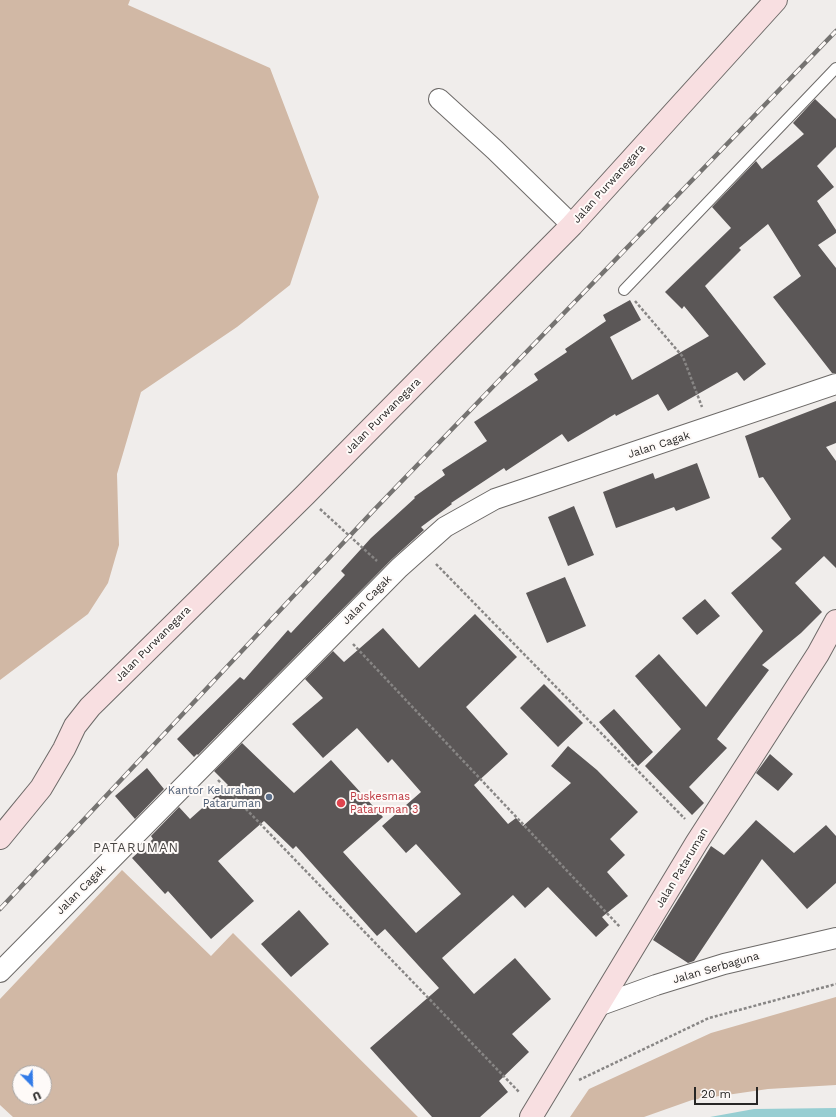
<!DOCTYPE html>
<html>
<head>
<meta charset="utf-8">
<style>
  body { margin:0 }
  #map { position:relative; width:836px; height:1117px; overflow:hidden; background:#f0edeb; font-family:"Work Sans",sans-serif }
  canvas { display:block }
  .north { position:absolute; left:12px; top:1065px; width:40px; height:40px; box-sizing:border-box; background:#fefaf8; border:1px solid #a8a5a4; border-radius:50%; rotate:157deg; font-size:11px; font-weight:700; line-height:16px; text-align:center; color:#272625 }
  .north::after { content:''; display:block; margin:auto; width:14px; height:18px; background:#327be8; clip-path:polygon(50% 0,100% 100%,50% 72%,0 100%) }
  .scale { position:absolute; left:694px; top:1087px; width:64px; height:18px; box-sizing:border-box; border:2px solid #272625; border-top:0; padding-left:5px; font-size:12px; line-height:14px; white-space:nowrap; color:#272625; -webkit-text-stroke:3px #fefaf8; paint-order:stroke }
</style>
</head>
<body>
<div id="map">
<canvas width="836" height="1117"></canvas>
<div class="north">U</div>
<div class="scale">20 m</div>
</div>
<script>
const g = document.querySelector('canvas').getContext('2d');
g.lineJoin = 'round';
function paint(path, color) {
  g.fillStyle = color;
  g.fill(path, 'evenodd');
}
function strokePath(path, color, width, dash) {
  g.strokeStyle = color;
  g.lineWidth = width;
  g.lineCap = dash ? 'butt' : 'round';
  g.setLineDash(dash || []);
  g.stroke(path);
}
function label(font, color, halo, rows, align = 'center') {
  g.font = font + ' "Work Sans",sans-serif';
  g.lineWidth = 4;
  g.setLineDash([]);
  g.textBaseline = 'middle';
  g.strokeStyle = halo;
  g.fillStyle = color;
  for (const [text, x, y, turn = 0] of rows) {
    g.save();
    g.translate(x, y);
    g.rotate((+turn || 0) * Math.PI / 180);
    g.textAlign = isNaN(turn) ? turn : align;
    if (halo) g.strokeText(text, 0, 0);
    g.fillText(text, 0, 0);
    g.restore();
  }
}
paint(new Path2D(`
  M 0,0 L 130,0 L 128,5 L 270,68 L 319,197 L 290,285 L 237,327 L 141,392 L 117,474 L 119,545 L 108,583 L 88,614 L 0,680 Z
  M 122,870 L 211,956 L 233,933 L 418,1117 L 13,1117 L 0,1105 L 0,999 ZM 20,1073 L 44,1073 L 44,1097 L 20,1097 Z
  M 836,997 L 836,1085 L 768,1089 L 692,1100 L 644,1117 L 570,1117 L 589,1089 L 711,1033 Z`), '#d1b8a5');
paint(new Path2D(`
  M 836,1108 L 836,1117 L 710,1117 L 754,1109 Z`), '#97ced2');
paint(new Path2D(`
  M 815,99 L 836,119 L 836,147 L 817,166 L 834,187 L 817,201 L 836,230 L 836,233 L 818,245 L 836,268 L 836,373 L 832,373 L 773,297 L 801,276 L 768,224 L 739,248 L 741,250 L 705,286 L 766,364 L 744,381 L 737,372 L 668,411 L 658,394 L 616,416 L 615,414 L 568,442 L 562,434 L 506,471 L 504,468 L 451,503 L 452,504 L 421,527 L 424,530 L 391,560 L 198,755 L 197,754 L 194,757 L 177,739 L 240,677 L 244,680 L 288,630 L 291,633 L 345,575 L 341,571 L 371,538 L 415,498 L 414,497 L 445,475 L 442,470 L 487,441 L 474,422 L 538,380 L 534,374 L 567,352 L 565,349 L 606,321 L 603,315 L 630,300 L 641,320 L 610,337 L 632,380 L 709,336 L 684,306 L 682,309 L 665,292 L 731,228 L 712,207 L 756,161 L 762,169 L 804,134 L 793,123 Z
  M 836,401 L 836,443 L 826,447 L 836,461 L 836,568 L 824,556 L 795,583 L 822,612 L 801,633 L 762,665 L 769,670 L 717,739 L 727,748 L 689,787 L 704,803 L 692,815 L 645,766 L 681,729 L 635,676 L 659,654 L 706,707 L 763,631 L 731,593 L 782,549 L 771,538 L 791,519 L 763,477 L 759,478 L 745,436 Z
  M 697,463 L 710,498 L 676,511 L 674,507 L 616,528 L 603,492 L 653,473 L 655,479 Z
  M 574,506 L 594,555 L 568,566 L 548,517 Z
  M 565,577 L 586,626 L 547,643 L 526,593 Z
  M 705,599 L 720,616 L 697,635 L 682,618 Z
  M 475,614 L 517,657 L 466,707 L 508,754 L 474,785 L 508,824 L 516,818 L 523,826 L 571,783 L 551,766 L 568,746 L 597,770 L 638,812 L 610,839 L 625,855 L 607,872 L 628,896 L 602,917 L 609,925 L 596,937 L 548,887 L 525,908 L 513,895 L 442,958 L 474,994 L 515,958 L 551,999 L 512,1034 L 529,1052 L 499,1081 L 508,1092 L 480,1117 L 432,1117 L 370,1048 L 439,988 L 385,929 L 377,936 L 296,846 L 293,849 L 264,821 L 218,861 L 254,901 L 211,939 L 168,891 L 165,894 L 132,858 L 153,839 L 151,836 L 179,807 L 190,819 L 228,785 L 214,771 L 242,743 L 294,793 L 331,760 L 383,817 L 343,852 L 416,933 L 461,894 L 416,844 L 406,853 L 382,826 L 421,792 L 392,759 L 388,763 L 357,728 L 323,758 L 292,724 L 323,698 L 305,679 L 333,651 L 344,662 L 383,628 L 419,668 Z
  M 544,684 L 583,723 L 558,747 L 520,708 Z
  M 614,709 L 653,752 L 638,766 L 599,722 Z
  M 770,754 L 793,774 L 778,791 L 756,773 Z
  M 147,768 L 164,789 L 135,819 L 115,796 Z
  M 756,820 L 794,853 L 826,825 L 836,836 L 836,883 L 807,909 L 762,859 L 694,961 L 688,963 L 653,940 L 711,846 L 724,855 Z
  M 299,910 L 329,944 L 291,977 L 261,944 Z`), '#5b5757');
const lane = new Path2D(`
  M 624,290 L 836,68`);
const street = new Path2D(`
  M 439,99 L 495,150 L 572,225
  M 0,972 L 399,568 L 445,527 L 495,499 L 836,384
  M 598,1006 L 656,985 L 724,964 L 836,938`);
const secondary = new Path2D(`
  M 0,838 L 41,788 L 64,749 L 75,726 L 90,707 L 305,495 L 572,225 L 776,0
  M 531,1117 L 697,842 L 818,654 L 836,621`);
strokePath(lane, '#6d6a68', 12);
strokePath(street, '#6d6a68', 22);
strokePath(secondary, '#6d6a68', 24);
strokePath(new Path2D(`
  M 635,301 L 683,357 L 702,407
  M 320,509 L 377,561
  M 436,564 L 685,819
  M 353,644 L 620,927
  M 218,780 L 520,1093
  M 579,1080 L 709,1018 L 836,984`), '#888685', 2.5, [3, 2]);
strokePath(lane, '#fff', 10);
strokePath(street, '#fff', 20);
strokePath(secondary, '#f8dfe1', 22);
const rail = new Path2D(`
  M 0,909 L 374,510 L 836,31`);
strokePath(rail, '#757371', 4.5);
strokePath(rail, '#fefaf8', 3, [9]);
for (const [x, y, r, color] of [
  [269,797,4,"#5c6f8a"],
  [341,803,5,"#e0444e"]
]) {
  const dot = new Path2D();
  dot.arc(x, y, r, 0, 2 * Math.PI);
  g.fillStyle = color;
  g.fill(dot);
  strokePath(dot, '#fefaf8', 1.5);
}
label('11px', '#272625', '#fefaf8', [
  ["Jalan Purwanegara",609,184,-48],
  ["Jalan Purwanegara",383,416,-45],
  ["Jalan Cagak",659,445,-18],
  ["Jalan Cagak",367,600,-45],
  ["Jalan Purwanegara",153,644,-45],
  ["Jalan Pataruman",682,868,-59],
  ["Jalan Cagak",81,890,-45],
  ["Jalan Serbaguna",716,968,-16]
]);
label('11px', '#4e5e75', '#fefaf8', [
  ["Kantor Kelurahan",261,791],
  ["Pataruman",261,804]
], 'right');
label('11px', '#be3a42', '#fefaf8', [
  ["Puskesmas",350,797],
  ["Pataruman 3",350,810]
], 'left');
g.letterSpacing = '1px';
label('13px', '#484543', '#fefaf8', [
  ["PATARUMAN",136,848]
]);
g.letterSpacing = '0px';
</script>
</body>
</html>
